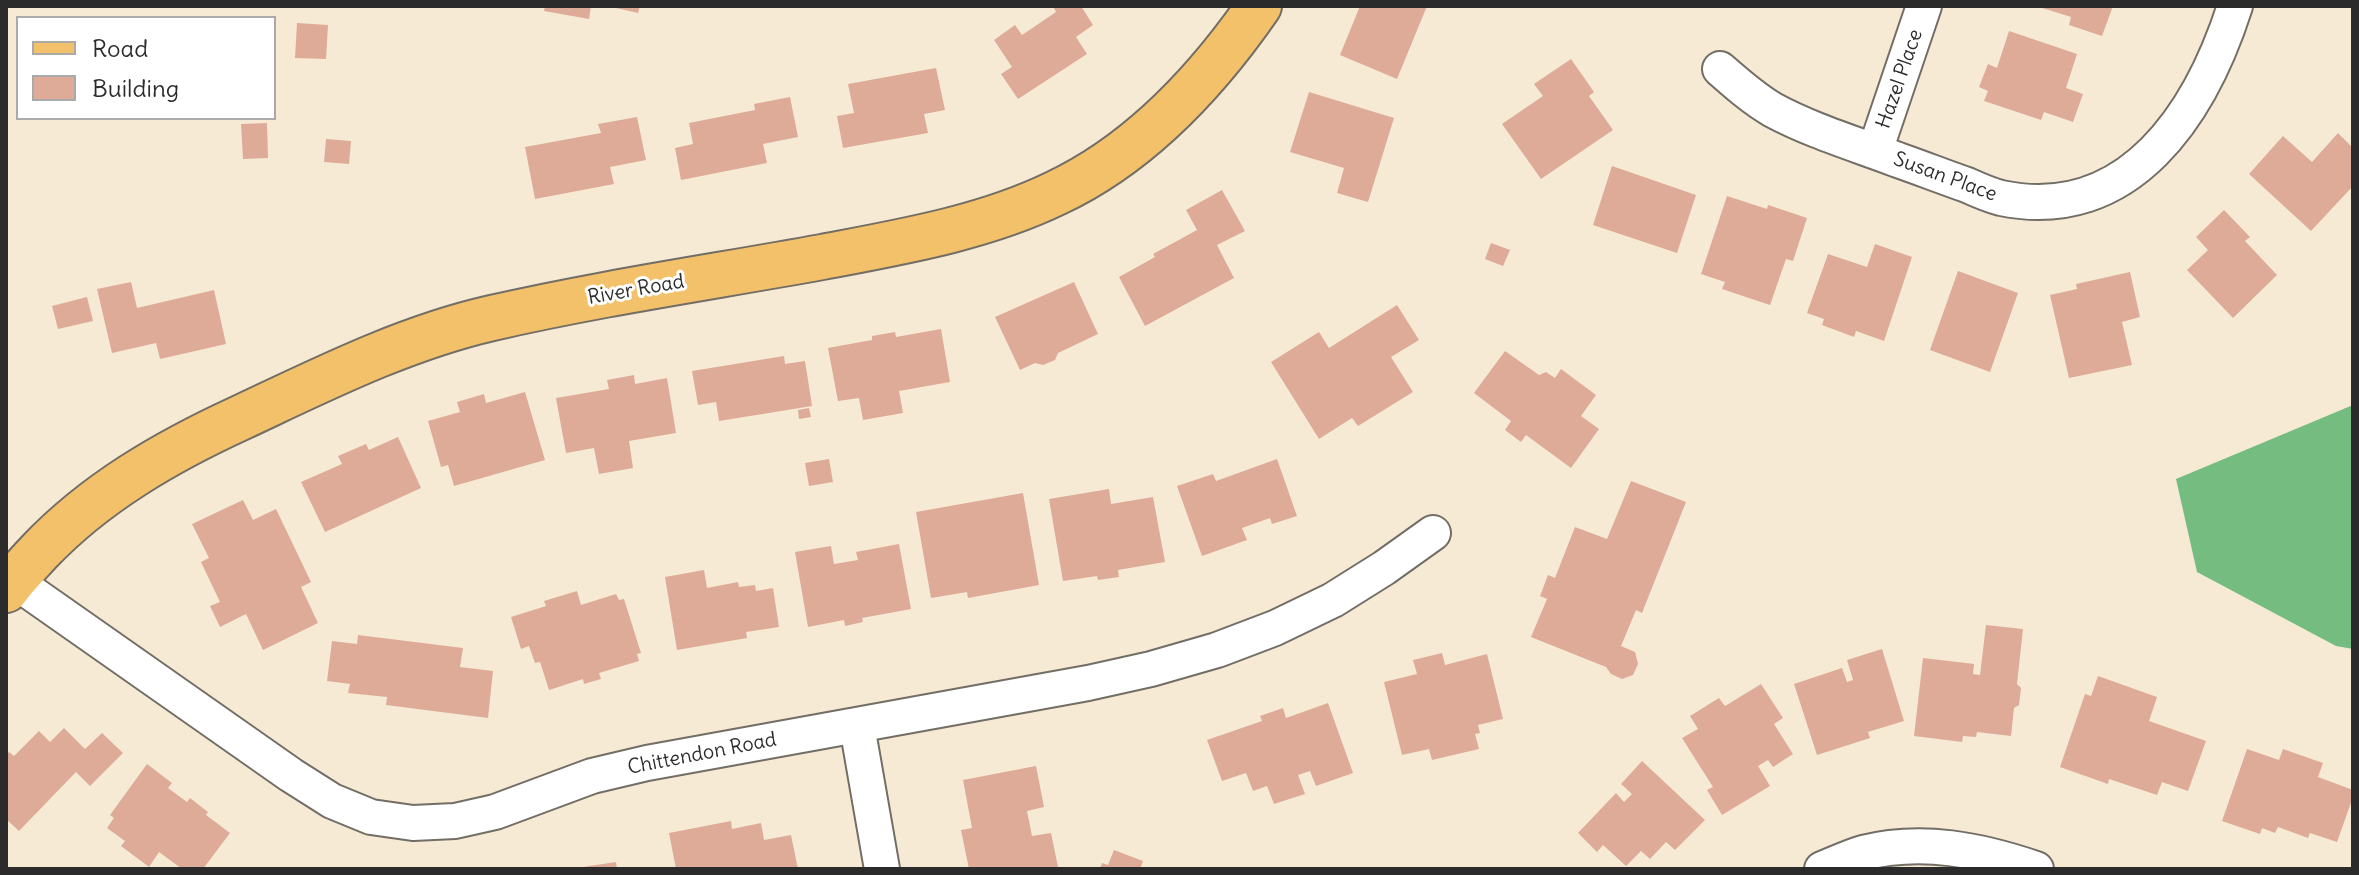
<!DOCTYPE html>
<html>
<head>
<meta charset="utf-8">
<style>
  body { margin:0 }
  #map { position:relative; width:2359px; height:875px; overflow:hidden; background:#f6ead5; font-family:Delius,sans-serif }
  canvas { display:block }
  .frame { position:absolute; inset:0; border:8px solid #2b2b2b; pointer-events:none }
  .legend { position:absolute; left:16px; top:16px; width:260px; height:104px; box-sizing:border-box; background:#fff; border:2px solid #aaa; margin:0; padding:10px 14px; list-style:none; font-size:24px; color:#2b2b2b }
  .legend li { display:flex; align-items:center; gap:16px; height:40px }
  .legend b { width:40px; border:2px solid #aaa }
</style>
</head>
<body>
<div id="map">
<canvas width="2359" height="875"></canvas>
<div class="frame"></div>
<ul class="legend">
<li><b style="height:10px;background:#f4c16b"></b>Road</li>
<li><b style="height:22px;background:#deab99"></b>Building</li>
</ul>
</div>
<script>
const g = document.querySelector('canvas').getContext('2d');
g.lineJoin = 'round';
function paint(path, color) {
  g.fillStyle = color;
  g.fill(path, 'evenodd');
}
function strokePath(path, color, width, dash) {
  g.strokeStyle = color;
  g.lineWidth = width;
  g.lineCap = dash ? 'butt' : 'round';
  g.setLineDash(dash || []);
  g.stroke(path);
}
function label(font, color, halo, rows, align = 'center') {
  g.font = font + ' Delius,sans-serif';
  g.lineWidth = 6;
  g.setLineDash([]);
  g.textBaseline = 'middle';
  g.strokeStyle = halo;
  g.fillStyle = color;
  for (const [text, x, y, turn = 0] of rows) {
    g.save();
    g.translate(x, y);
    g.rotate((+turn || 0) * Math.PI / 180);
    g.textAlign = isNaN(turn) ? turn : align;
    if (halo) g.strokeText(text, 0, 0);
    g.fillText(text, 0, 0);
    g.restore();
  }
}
paint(new Path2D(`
  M 2353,405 L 2353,649 L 2336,646 L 2197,572 L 2176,479 Z`), '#75bc81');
paint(new Path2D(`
  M 545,6 L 591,6 L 589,19 L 544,11 Z
  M 607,6 L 640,6 L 638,13 Z
  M 1053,6 L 1081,6 L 1093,25 L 1076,37 L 1087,54 L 1018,99 L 1001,74 L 1012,67 L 994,40 L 1015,25 L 1022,35 L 1056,12 Z
  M 1360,6 L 1427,6 L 1397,79 L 1340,55 Z
  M 2113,6 L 2102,36 L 2069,25 L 2071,17 L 2039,7 Z
  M 297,23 L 328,25 L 326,59 L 295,58 Z
  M 2009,31 L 2077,54 L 2066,88 L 2083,94 L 2073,122 L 2044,112 L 2041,120 L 1984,101 L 1988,91 L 1979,87 L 1988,64 L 1997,68 Z
  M 1571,59 L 1594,92 L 1589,96 L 1613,130 L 1541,179 L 1502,124 L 1543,96 L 1534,84 Z
  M 936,68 L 945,110 L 924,114 L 928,133 L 843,148 L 837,116 L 854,113 L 848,84 Z
  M 1309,92 L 1394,118 L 1368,202 L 1337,193 L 1344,168 L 1290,152 Z
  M 790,97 L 798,137 L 763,144 L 767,163 L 681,180 L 675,148 L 693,144 L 689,123 L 755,110 L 754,104 Z
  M 637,117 L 646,160 L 610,167 L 614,184 L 535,199 L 525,147 L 601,133 L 598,124 Z
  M 267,123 L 268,158 L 243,159 L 241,124 Z
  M 2338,133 L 2353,148 L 2353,186 L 2311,231 L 2249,174 L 2283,136 L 2312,162 Z
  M 326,139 L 351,141 L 349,164 L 324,162 Z
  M 1612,166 L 1696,195 L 1677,253 L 1593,225 Z
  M 1222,190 L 1245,231 L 1217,245 L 1234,278 L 1145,326 L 1119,277 L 1155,257 L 1153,254 L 1197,230 L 1186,210 Z
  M 1727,196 L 1767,209 L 1768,205 L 1807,218 L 1793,261 L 1786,259 L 1770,305 L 1722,289 L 1725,282 L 1701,274 Z
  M 2224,210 L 2250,237 L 2245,241 L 2277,275 L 2233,318 L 2187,270 L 2208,250 L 2196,237 Z
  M 1491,243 L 1510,250 L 1503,266 L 1485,259 Z
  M 1875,244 L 1912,257 L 1884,341 L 1856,331 L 1854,337 L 1822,325 L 1824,319 L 1807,313 L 1828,254 L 1867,267 Z
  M 1958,271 L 2018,293 L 1990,372 L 1930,350 Z
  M 2130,272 L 2140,317 L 2122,322 L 2132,365 L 2069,378 L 2050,295 L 2077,289 L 2076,284 Z
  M 131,282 L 137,308 L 214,290 L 226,344 L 160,359 L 156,343 L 112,353 L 97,289 Z
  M 1074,282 L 1098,334 L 1058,353 L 1055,360 L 1043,365 L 1035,363 L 1020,370 L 995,317 Z
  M 87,297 L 93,321 L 58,329 L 52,306 Z
  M 1397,305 L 1419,340 L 1391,357 L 1413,392 L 1358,426 L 1352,418 L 1319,439 L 1271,362 L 1319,332 L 1329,348 Z
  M 941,329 L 950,382 L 899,391 L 903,413 L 863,420 L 859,398 L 838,401 L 828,348 L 872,340 L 872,336 L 895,332 L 896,337 Z
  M 1505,351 L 1539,375 L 1546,372 L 1555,378 L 1561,369 L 1596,395 L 1581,416 L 1599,429 L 1571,468 L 1526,435 L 1521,442 L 1505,430 L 1511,421 L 1474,393 Z
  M 784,356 L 785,364 L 805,361 L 812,406 L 719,421 L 716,402 L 698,405 L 692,371 Z
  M 634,375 L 635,384 L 667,378 L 676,433 L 629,441 L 633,468 L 599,474 L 594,448 L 566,453 L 556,398 L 609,389 L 607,380 Z
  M 525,392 L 545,460 L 454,486 L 448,465 L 441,467 L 428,421 L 460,412 L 457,402 L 484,394 L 486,403 Z
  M 809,408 L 811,417 L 799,419 L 798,410 Z
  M 398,437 L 421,488 L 325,532 L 301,482 L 342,464 L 338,456 L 366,444 L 369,450 Z
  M 829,459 L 833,482 L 809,486 L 805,463 Z
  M 1277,459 L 1297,516 L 1272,524 L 1270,518 L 1242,528 L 1247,540 L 1202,556 L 1177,486 L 1213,474 L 1216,481 Z
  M 1631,481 L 1686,502 L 1642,613 L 1636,610 L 1621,646 L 1635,652 L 1638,664 L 1633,675 L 1622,679 L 1611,674 L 1606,667 L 1531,637 L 1547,599 L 1540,596 L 1548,575 L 1555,578 L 1575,527 L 1607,539 Z
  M 1109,489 L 1111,504 L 1153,497 L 1165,562 L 1118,570 L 1119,577 L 1098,580 L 1097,576 L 1063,581 L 1049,499 Z
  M 1023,493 L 1039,585 L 968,598 L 967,592 L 931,598 L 916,512 Z
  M 243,500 L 253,520 L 276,509 L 311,582 L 301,587 L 318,623 L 263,650 L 246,614 L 220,627 L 210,606 L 220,602 L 201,562 L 209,558 L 192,524 Z
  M 899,544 L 911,609 L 862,618 L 863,622 L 845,626 L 844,620 L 808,627 L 795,552 L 831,546 L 834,564 L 858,560 L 856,552 Z
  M 704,570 L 707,588 L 738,582 L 739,587 L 755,585 L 756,591 L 773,588 L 779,627 L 746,632 L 747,638 L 677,650 L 665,577 Z
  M 577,591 L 581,605 L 616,594 L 619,600 L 624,599 L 641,653 L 637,654 L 639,661 L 599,673 L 601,679 L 584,684 L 583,679 L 549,690 L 540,662 L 535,663 L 529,646 L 521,649 L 511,617 L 546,606 L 544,601 Z
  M 1986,625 L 2023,629 L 2017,684 L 2021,688 L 2019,705 L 2014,708 L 2011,736 L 1977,732 L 1976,737 L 1963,736 L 1962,742 L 1914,736 L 1923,658 L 1974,664 L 1973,674 L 1980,675 Z
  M 358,635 L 463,648 L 460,667 L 493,671 L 488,718 L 386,705 L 387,697 L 348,693 L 350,684 L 327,681 L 332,641 L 357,644 Z
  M 1882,649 L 1904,721 L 1868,732 L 1870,738 L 1817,755 L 1794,684 L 1842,668 L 1847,682 L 1853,680 L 1847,660 Z
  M 1442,653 L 1445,665 L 1487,654 L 1503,719 L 1478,725 L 1480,733 L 1475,734 L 1479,749 L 1432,760 L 1429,749 L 1402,755 L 1384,682 L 1417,674 L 1413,660 Z
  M 2098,676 L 2157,697 L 2149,721 L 2206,741 L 2188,791 L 2162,782 L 2157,795 L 2109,779 L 2108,784 L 2060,767 L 2085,694 L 2091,696 Z
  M 1761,684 L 1783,718 L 1774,724 L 1793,754 L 1773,767 L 1768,760 L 1758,766 L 1770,786 L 1722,815 L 1707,790 L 1713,787 L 1682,738 L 1698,729 L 1690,716 L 1719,698 L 1725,706 Z
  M 1328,703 L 1353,773 L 1316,786 L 1310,771 L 1298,775 L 1305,794 L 1274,804 L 1267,786 L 1253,791 L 1246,773 L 1222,781 L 1207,740 L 1262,721 L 1260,716 L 1283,708 L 1286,718 Z
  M 64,728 L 85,749 L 102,733 L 123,753 L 90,786 L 76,772 L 19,831 L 6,819 L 6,755 L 9,752 L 14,756 L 39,731 L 50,742 Z
  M 2247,749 L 2279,760 L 2283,749 L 2323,763 L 2318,777 L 2353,790 L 2353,797 L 2337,842 L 2310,833 L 2308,838 L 2278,827 L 2275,833 L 2262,828 L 2260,834 L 2222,821 Z
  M 1642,761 L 1705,820 L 1675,850 L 1666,842 L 1650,859 L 1641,851 L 1626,866 L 1603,845 L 1597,852 L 1578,833 L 1616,793 L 1624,802 L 1632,794 L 1621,784 Z
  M 147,764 L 172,783 L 168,788 L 187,802 L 190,798 L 208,812 L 206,815 L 230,833 L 203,869 L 182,869 L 159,852 L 149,867 L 121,846 L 125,841 L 107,828 L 114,818 L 110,815 Z
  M 1036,766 L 1044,807 L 1027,811 L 1032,836 L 1051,833 L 1058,867 L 969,869 L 961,830 L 972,828 L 963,780 Z
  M 731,821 L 732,829 L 761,823 L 764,840 L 791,835 L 798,869 L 676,869 L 669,833 Z
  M 1114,850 L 1143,861 L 1140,869 L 1100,869 L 1102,863 L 1108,865 Z
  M 616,862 L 617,869 L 583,869 L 583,867 Z`), '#deab99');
const minor = new Path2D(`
  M 1720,69 C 1737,84 1754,99 1773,110 C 1812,131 1856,144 1898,160 C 1921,168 1944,177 1967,185 C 1978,190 1989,195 2001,198 C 2130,225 2201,112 2235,6
  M 1875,151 L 1924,6
  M 13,580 L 291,775 L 332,801 L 371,817 L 413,823 L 455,821 L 495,812 L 592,776 L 647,763 L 1088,683 L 1151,669 L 1217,650 L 1275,628 L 1333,600 L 1384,568 L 1433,533
  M 857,726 L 882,869
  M 1822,869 C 1835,864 1849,857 1863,853 C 1922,838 1980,850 2036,869`);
const primary = new Path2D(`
  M 6,590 C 16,576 28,564 39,552 C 95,493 166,452 240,418 C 321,380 404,338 492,318 C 601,293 712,277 822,257 C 901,242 984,228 1056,193 C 1141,153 1207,81 1259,6`);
strokePath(minor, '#726e66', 38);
strokePath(primary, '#726e66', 48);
strokePath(minor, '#fff', 34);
strokePath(primary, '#f4c16b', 44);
label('20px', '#2b2b2b', '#fff', [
  ["Hazel Place",1900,79,-71],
  ["Susan Place",1945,177,20],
  ["River Road",636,290,-10],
  ["Chittendon Road",702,754,-11]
]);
</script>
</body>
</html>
